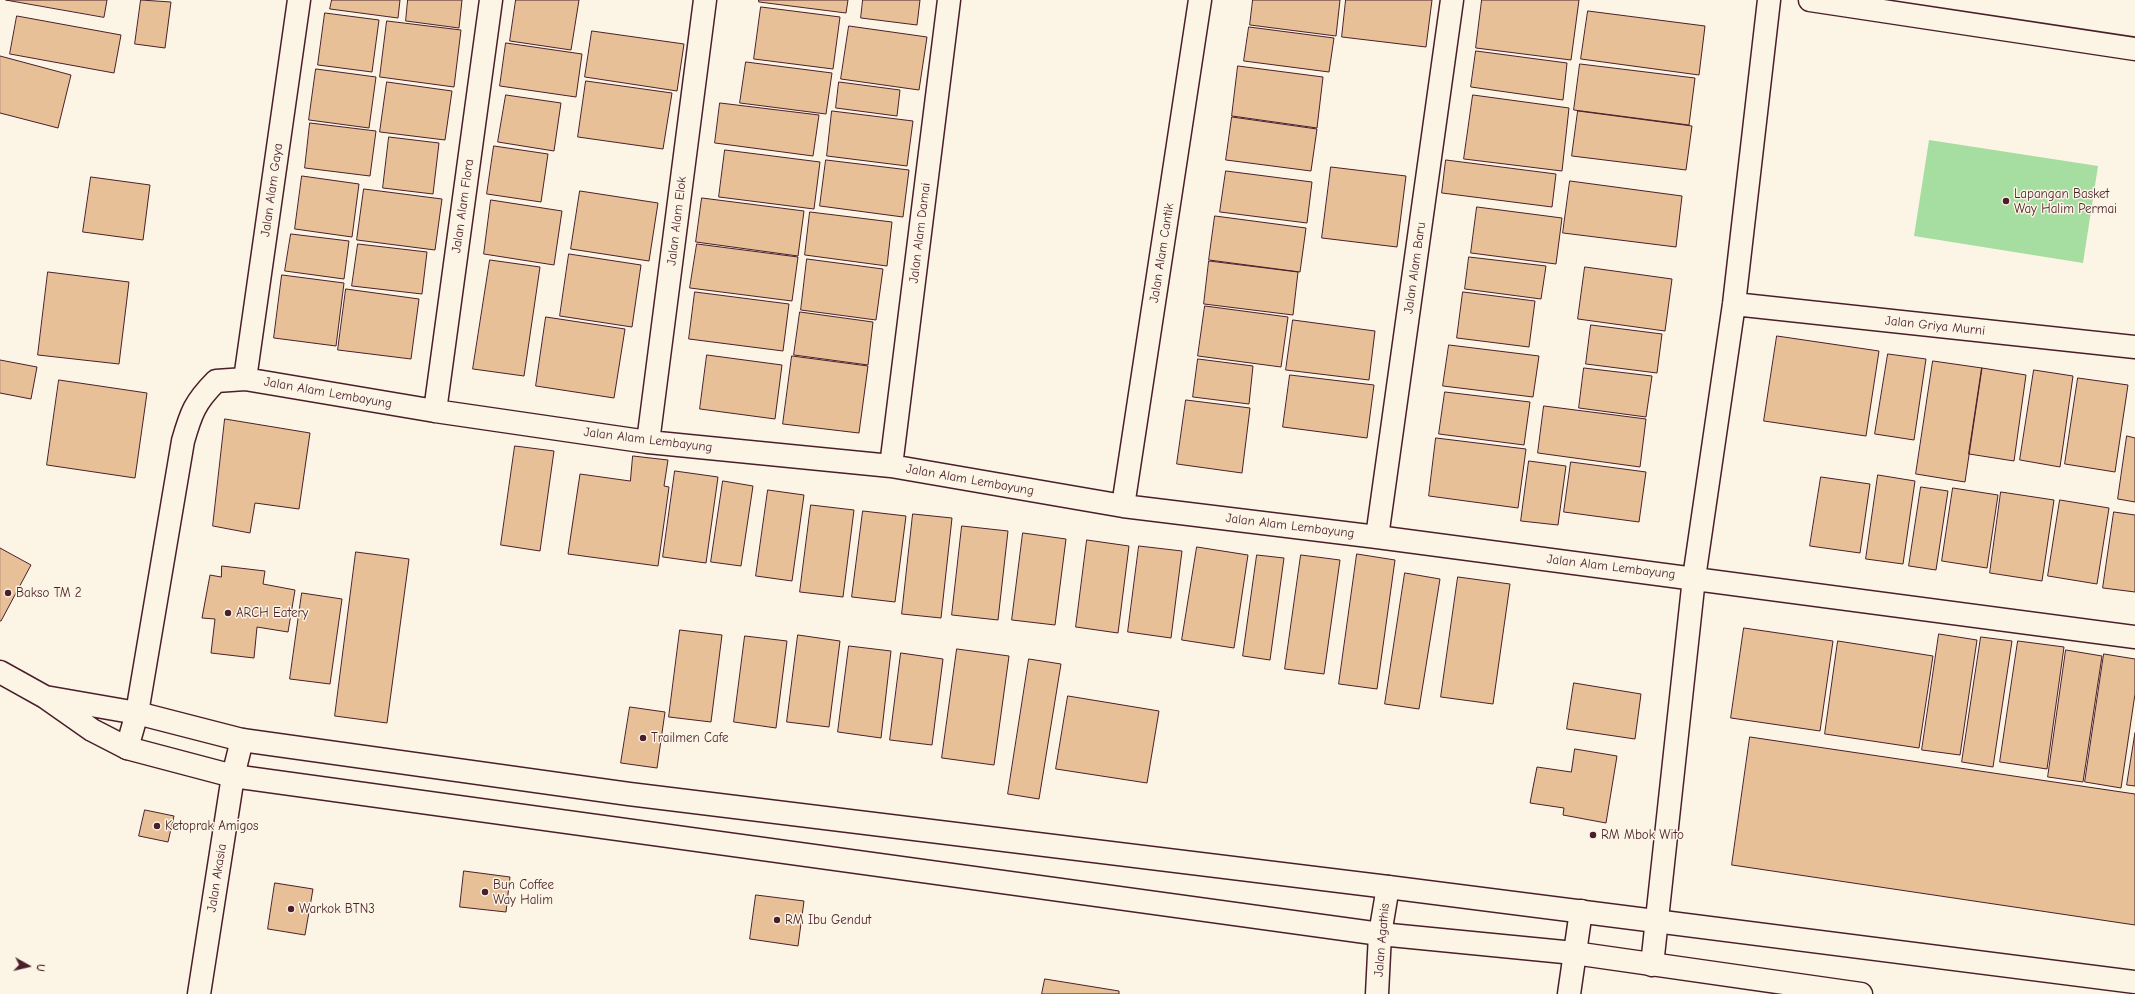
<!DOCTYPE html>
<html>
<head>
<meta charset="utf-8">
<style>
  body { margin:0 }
  #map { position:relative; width:2135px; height:994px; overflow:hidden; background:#fcf5e5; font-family:"Comic Neue",sans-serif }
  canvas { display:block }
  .north { position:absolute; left:8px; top:946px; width:40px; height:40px; -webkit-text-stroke:3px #fcf5e5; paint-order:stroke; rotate:98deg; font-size:11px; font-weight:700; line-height:16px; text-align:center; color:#4a1f2b }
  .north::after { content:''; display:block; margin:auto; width:14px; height:18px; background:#4a1f2b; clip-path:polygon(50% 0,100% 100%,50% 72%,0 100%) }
</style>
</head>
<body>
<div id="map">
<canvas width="2135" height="994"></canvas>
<div class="north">U</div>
</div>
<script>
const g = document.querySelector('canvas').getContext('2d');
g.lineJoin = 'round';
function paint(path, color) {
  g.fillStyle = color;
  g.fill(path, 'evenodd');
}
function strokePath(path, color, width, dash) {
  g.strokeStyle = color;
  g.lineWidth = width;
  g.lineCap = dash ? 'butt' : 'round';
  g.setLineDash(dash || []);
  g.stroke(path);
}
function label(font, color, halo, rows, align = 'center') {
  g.font = font + ' "Comic Neue",sans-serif';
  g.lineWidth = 3;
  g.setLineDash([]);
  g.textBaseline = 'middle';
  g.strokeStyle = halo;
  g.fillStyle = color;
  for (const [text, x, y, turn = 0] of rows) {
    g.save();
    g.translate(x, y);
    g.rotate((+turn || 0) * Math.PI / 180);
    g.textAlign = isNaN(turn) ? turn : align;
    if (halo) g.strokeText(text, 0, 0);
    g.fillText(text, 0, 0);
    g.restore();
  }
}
paint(new Path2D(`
  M 1929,140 L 2098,166 L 2083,263 L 1914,236 Z`), '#a6dda1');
const building = new Path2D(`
  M 6,0 L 107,0 L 104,17 Z
  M 141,0 L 171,2 L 165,48 L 135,44 Z
  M 332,0 L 400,0 L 398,18 L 330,9 Z
  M 408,0 L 462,0 L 459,28 L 406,21 Z
  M 516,0 L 579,0 L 571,50 L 510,41 Z
  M 759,0 L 848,0 L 846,13 L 759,2 Z
  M 863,0 L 920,0 L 917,25 L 861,18 Z
  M 1253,0 L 1340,0 L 1336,36 L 1250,25 Z
  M 1346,0 L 1432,0 L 1426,47 L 1342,37 Z
  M 1482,0 L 1579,0 L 1571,60 L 1476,48 Z
  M 761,7 L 840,17 L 833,69 L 754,59 Z
  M 1588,11 L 1705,26 L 1699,75 L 1581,59 Z
  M 325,13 L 379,20 L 372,72 L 318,65 Z
  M 17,16 L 121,35 L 114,73 L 10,54 Z
  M 387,21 L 461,30 L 454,87 L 380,77 Z
  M 849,26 L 927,37 L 919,90 L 841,79 Z
  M 1249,27 L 1334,38 L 1329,72 L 1244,61 Z
  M 592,31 L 684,44 L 677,91 L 585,77 Z
  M 506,43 L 582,54 L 576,97 L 500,86 Z
  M 1476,51 L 1567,63 L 1563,100 L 1471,87 Z
  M 0,56 L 71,75 L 58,128 L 0,113 Z
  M 746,62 L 832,73 L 826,114 L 740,103 Z
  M 1580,64 L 1695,78 L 1689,125 L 1574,110 Z
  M 1238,66 L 1323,77 L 1317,128 L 1232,116 Z
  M 316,69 L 376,77 L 369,128 L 309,120 Z
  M 586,81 L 672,93 L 663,149 L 578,137 Z
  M 387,82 L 452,91 L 445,140 L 380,132 Z
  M 839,82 L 900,90 L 897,116 L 836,108 Z
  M 506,95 L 561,103 L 554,151 L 498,142 Z
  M 1473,95 L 1569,108 L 1562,171 L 1464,159 Z
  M 720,103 L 819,115 L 813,156 L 715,143 Z
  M 832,111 L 913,121 L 907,166 L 827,156 Z
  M 1578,111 L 1692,126 L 1686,170 L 1572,156 Z
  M 1232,117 L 1317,129 L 1311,171 L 1226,160 Z
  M 310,123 L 376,131 L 370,176 L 305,168 Z
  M 389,137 L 439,143 L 433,194 L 383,188 Z
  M 494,146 L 548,154 L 541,202 L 487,194 Z
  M 725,150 L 820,162 L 814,209 L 719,197 Z
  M 826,160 L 909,170 L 903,217 L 820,206 Z
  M 1446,160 L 1556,174 L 1552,207 L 1442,193 Z
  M 1331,167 L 1406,176 L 1397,247 L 1322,238 Z
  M 1226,171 L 1312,182 L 1307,223 L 1220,212 Z
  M 302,176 L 359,184 L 352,237 L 295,229 Z
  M 91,177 L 150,185 L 143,240 L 83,232 Z
  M 1570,181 L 1682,196 L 1676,247 L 1563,233 Z
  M 364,189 L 442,199 L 435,250 L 357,240 Z
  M 580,191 L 658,203 L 649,261 L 571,249 Z
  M 702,198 L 804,211 L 798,256 L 696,242 Z
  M 491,200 L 562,211 L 554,265 L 484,254 Z
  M 1477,207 L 1562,218 L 1556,264 L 1471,253 Z
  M 810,212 L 892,222 L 887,266 L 805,255 Z
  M 1215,216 L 1306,228 L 1300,272 L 1209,260 Z
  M 291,234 L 349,241 L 344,279 L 285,271 Z
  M 358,244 L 427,252 L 422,294 L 352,286 Z
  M 697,244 L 798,257 L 792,301 L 690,288 Z
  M 569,254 L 641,265 L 632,327 L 560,316 Z
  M 1469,257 L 1546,266 L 1541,299 L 1465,289 Z
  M 807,259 L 883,269 L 876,320 L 801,310 Z
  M 490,260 L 540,267 L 524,376 L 473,369 Z
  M 1209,261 L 1298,272 L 1293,315 L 1204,304 Z
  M 1585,267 L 1672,279 L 1665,331 L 1578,319 Z
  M 48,272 L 129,282 L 119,364 L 38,355 Z
  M 282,275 L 344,283 L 336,346 L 274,338 Z
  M 346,289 L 419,299 L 411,359 L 338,350 Z
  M 695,292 L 789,304 L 783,351 L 689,339 Z
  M 1463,292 L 1535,301 L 1529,347 L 1457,338 Z
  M 1205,306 L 1288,317 L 1281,367 L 1198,356 Z
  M 800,312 L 873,322 L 868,365 L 794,355 Z
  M 546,317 L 625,329 L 614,398 L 536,386 Z
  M 1293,320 L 1375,331 L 1369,380 L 1286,370 Z
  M 1591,325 L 1662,334 L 1657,373 L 1586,364 Z
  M 1777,336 L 1879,351 L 1866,436 L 1764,421 Z
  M 1449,345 L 1539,356 L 1533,397 L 1443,386 Z
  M 1888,354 L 1926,359 L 1914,440 L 1875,434 Z
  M 707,355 L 782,365 L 775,419 L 700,409 Z
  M 792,356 L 868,366 L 859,433 L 783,424 Z
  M 1198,359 L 1253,366 L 1249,404 L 1193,397 Z
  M 0,360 L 37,367 L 31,399 L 0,393 Z
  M 1933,361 L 1982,368 L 1965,482 L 1916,474 Z
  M 1584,368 L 1652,376 L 1646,417 L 1579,408 Z
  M 1982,368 L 2026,375 L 2014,461 L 1969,454 Z
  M 2034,370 L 2073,376 L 2060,467 L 2020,460 Z
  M 1290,375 L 1374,385 L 1367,438 L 1283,427 Z
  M 2078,378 L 2128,385 L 2115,472 L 2065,464 Z
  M 59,380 L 147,393 L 135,478 L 47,465 Z
  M 1445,392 L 1530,402 L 1524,445 L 1439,434 Z
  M 1186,400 L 1250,408 L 1242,473 L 1177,464 Z
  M 1544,406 L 1646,419 L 1640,467 L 1538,453 Z
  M 225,419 L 310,433 L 299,509 L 255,503 L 250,533 L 213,526 Z
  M 2127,436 L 2135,438 L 2135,502 L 2118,499 Z
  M 1436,438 L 1526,449 L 1518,508 L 1429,496 Z
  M 515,446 L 554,451 L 540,551 L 501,545 Z
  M 633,456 L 668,460 L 664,486 L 669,487 L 658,566 L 568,554 L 580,474 L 630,481 Z
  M 1529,461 L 1566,466 L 1558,525 L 1521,521 Z
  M 1571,462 L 1646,472 L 1639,522 L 1564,512 Z
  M 675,471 L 718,477 L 706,563 L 663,557 Z
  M 1878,475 L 1915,481 L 1903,564 L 1866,559 Z
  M 1821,477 L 1870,484 L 1860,553 L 1810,546 Z
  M 723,481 L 753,486 L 741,566 L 711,562 Z
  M 1921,487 L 1948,491 L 1936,570 L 1909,566 Z
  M 1953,488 L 1998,495 L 1987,568 L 1942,561 Z
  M 768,490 L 804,495 L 792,581 L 756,576 Z
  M 2001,492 L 2054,500 L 2042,581 L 1990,573 Z
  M 2060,500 L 2109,508 L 2097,584 L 2048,576 Z
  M 811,505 L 854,510 L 843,597 L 800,592 Z
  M 863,511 L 906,516 L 895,602 L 852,597 Z
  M 2114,512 L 2135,515 L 2135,592 L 2103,588 Z
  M 913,514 L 952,518 L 941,618 L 902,614 Z
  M 962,526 L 1008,531 L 998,620 L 952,615 Z
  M 1023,533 L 1066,539 L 1055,625 L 1012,620 Z
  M 1087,540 L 1129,546 L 1118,633 L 1076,627 Z
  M 1139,546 L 1182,551 L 1171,638 L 1128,632 Z
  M 1197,547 L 1248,555 L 1234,648 L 1182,640 Z
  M 0,548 L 31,565 L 1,621 L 0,621 Z
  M 356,552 L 409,559 L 387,723 L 335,716 Z
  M 1357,554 L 1395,560 L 1377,689 L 1339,684 Z
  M 1257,555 L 1284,558 L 1270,660 L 1243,656 Z
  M 1301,555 L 1340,560 L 1324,674 L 1285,669 Z
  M 222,566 L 265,571 L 263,584 L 295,590 L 288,632 L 257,627 L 254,658 L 211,653 L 215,619 L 202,618 L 210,575 L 221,577 Z
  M 1405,573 L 1440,579 L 1419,709 L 1385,704 Z
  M 1458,577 L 1510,584 L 1493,704 L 1441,697 Z
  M 302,593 L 342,599 L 330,684 L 290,679 Z
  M 1744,628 L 1833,641 L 1820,731 L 1731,718 Z
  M 680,630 L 722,635 L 711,722 L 669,717 Z
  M 1939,634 L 1977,640 L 1960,755 L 1922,750 Z
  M 798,635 L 840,641 L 829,727 L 787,722 Z
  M 745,636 L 787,641 L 776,728 L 734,722 Z
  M 1981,637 L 2012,641 L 1993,767 L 1962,762 Z
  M 1838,641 L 1933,656 L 1919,748 L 1825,734 Z
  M 2018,641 L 2064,647 L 2047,769 L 2000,762 Z
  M 849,646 L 891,651 L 881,738 L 838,732 Z
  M 957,649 L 1009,656 L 994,765 L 942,758 Z
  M 2066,650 L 2102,656 L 2083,782 L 2048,777 Z
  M 901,653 L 943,659 L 932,745 L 890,740 Z
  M 2104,654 L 2135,659 L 2135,694 L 2121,788 L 2085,782 Z
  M 1029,659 L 1061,664 L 1039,799 L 1008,794 Z
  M 1574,683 L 1641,694 L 1635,739 L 1567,729 Z
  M 1068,696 L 1159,711 L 1147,783 L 1056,769 Z
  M 630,707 L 665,712 L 657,768 L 621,763 Z
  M 2135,733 L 2135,786 L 2127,785 Z
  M 1750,737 L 2135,794 L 2135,925 L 1732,865 Z
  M 1575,749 L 1617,756 L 1606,823 L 1563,815 L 1564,808 L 1530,803 L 1537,767 L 1571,772 Z
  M 145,810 L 174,816 L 168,842 L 139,836 Z
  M 464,871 L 510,877 L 506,912 L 460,907 Z
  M 275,883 L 313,889 L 305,935 L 268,929 Z
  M 756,895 L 804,901 L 798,946 L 750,939 Z
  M 1045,979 L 1119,991 L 1119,994 L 1042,994 Z`);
paint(building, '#e8c098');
strokePath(building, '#4a1f2b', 1);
const street = new Path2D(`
  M 1810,0 L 2135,49
  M 1734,304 L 2135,347
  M 245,379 L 299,0
  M 435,411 L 491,0
  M 648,442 L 705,0
  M 891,466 L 949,0
  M 1123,506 L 1200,0
  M 1377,537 L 1452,0
  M 127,748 L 137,713 L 183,441 C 191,413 195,402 216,381 L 245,379 L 435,411 L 648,442 L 891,466 L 1123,506 L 1377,537 L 2135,637
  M 1652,965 L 1694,578 L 1734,304 L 1769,0
  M 199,994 L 233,776 L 242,740
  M 1377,994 L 1380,934 L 1388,887
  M 1569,994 L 1581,911`);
const secondary = new Path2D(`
  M 0,672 L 45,697 L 92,730 L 127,748 L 233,776 L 1380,934 L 1574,953 L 1861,994
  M 45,697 L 137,713 L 242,740 L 629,794 L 1388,887 L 2135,982`);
strokePath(street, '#4a1f2b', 25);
strokePath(secondary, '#4a1f2b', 25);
strokePath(street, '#fcf5e5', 22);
strokePath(secondary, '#fcf5e5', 22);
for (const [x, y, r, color] of [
  [2006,201,4,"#4a1f2b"],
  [8,593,4,"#4a1f2b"],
  [228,613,4,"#4a1f2b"],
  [643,738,4,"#4a1f2b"],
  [157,826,4,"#4a1f2b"],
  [1593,835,4,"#4a1f2b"],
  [485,892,4,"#4a1f2b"],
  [291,909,4,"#4a1f2b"],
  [777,920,4,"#4a1f2b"]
]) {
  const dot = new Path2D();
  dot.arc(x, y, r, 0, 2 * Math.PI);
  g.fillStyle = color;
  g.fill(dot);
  strokePath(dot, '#fcf5e5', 1.5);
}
label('13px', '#4a1f2b', '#fcf5e5', [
  ["Jalan Alam Gaya",272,190,-82],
  ["Jalan Alam Flora",463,206,-82],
  ["Jalan Alam Elok",677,221,-83],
  ["Jalan Alam Damai",920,233,-83],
  ["Jalan Alam Cantik",1162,253,-81],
  ["Jalan Alam Baru",1415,268,-82],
  ["Jalan Griya Murni",1935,326,6],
  ["Jalan Alam Lembayung",328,393,10],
  ["Jalan Alam Lembayung",648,440,7],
  ["Jalan Alam Lembayung",970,480,10],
  ["Jalan Alam Lembayung",1290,526,7],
  ["Jalan Alam Lembayung",1611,567,7],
  ["Jalan Akasia",217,878,-81],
  ["Jalan Agathis",1382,940,-85]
]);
label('13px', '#4a1f2b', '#fcf5e5', [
  ["Lapangan Basket",2014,194],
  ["Way Halim Permai",2014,209],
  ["Bakso TM 2",16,593],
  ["ARCH Eatery",236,613],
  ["Trailmen Cafe",651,738],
  ["Ketoprak Amigos",165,826],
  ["RM Mbok Wito",1601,835],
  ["Bun Coffee",493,885],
  ["Way Halim",493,900],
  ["Warkok BTN3",299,909],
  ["RM Ibu Gendut",785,920]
], 'left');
</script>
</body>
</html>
